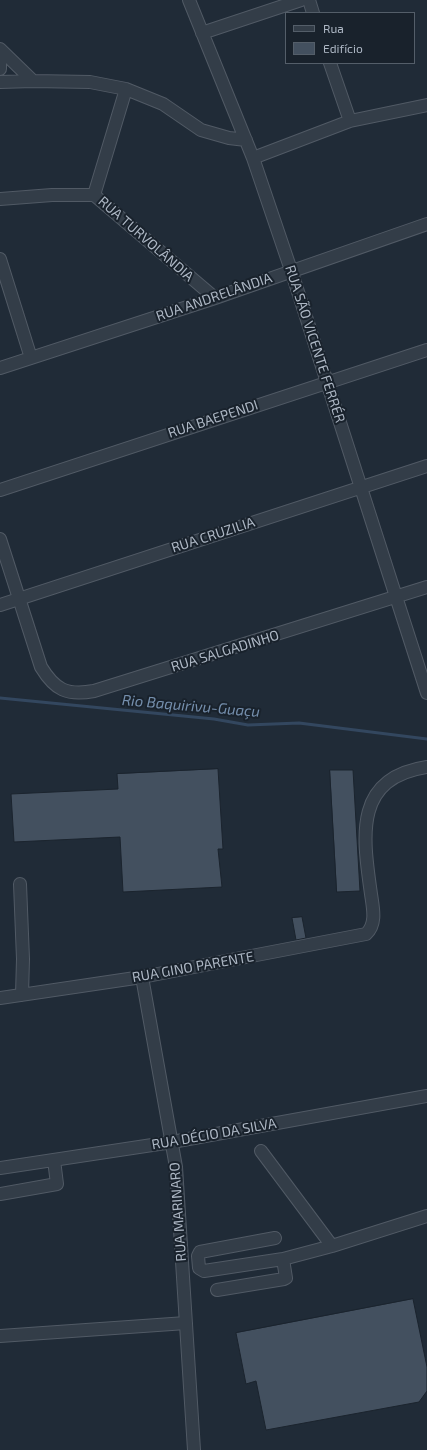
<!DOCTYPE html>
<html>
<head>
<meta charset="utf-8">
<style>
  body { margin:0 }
  #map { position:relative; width:427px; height:1450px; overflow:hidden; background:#202b37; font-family:"Exo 2",sans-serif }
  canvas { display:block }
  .legend { position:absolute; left:285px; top:12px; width:130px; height:52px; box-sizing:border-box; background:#19222c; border:1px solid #545e69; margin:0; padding:5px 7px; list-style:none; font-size:12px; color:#adb7c4 }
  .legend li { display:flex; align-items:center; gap:8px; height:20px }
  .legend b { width:20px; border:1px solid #545e69 }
</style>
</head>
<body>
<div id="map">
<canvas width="427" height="1450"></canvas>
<ul class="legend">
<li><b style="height:5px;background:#333d48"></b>Rua</li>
<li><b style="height:11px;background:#43505f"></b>Edifício</li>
</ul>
</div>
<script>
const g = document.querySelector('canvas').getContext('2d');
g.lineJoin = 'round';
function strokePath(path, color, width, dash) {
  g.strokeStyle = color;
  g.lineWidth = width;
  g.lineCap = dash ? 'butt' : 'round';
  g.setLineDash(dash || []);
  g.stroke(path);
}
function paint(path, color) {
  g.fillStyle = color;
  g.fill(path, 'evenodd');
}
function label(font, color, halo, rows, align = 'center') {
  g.font = font + ' "Exo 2",sans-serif';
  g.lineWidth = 4;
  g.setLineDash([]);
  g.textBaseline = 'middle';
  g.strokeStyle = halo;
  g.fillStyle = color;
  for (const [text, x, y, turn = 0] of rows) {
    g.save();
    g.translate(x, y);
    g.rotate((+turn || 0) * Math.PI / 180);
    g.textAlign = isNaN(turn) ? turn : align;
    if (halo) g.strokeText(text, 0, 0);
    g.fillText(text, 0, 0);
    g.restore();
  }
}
strokePath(new Path2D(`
  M 0,698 L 214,719 L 248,725 L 299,723 L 427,739`), '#33475f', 3);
const building = new Path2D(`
  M 218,769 L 223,849 L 218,849 L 222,887 L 123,892 L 120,837 L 14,842 L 11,794 L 118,789 L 117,774 Z
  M 330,770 L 353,770 L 360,891 L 337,892 Z
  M 302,917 L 306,938 L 296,940 L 292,918 Z
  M 413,1299 L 427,1367 L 427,1391 L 419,1402 L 266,1430 L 256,1381 L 246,1384 L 236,1333 Z`);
paint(building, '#43505f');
strokePath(building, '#1b242e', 1);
const minor = new Path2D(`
  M 189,0 L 253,158 L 291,270 L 427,693
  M 309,0 L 313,13
  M 202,33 L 301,0
  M 0,49 L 33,81
  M 330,63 L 350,121
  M 0,69 L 0,49
  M 0,82 L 33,81 L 90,82 L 126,89 L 163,104 L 201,130 L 229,138 L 246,140
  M 253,158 L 350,121 L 427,105
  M 94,195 L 126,89
  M 0,199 L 52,195 L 94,195 L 215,298
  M 0,259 L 31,358
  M 0,368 L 215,298 L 427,224
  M 0,490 L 427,350
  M 0,539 L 41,667 C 55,690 67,696 94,691 L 427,587
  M 0,605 L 427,466
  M 20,884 L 23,959 L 22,995
  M 142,977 L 176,1167 L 194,1450
  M 0,998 L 142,977 L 366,934 C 377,924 373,908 371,894 C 363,837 353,778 427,767
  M 261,1151 L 332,1246
  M 0,1168 L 172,1142 L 427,1096
  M 0,1194 L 57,1184 L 54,1160
  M 275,1238 L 200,1252 L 198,1256 L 199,1268 L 204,1271 L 283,1259 L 332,1246 L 427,1216
  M 217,1290 L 284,1279 L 286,1278 L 283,1259
  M 0,1336 L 186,1323`);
strokePath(minor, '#515a65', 14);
strokePath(minor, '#333d48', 12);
label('14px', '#adb7c4', '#19222c', [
  ["RUA TURVOLÂNDIA",146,239,41],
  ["RUA ANDRELÂNDIA",214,297,-19],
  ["RUA SÃO VICENTE FERRÉR",315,344,72],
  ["RUA BAEPENDI",213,419,-18],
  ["RUA CRUZILIA",213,535,-18],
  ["RUA SALGADINHO",225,651,-17],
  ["RUA GINO PARENTE",193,967,-10],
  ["RUA DÉCIO DA SILVA",214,1134,-10],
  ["RUA MARINARO",178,1212,-94]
]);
label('italic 15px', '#758fad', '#19222c', [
  ["Rio Baquirivu-Guaçu",191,706,5]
]);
</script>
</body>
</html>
